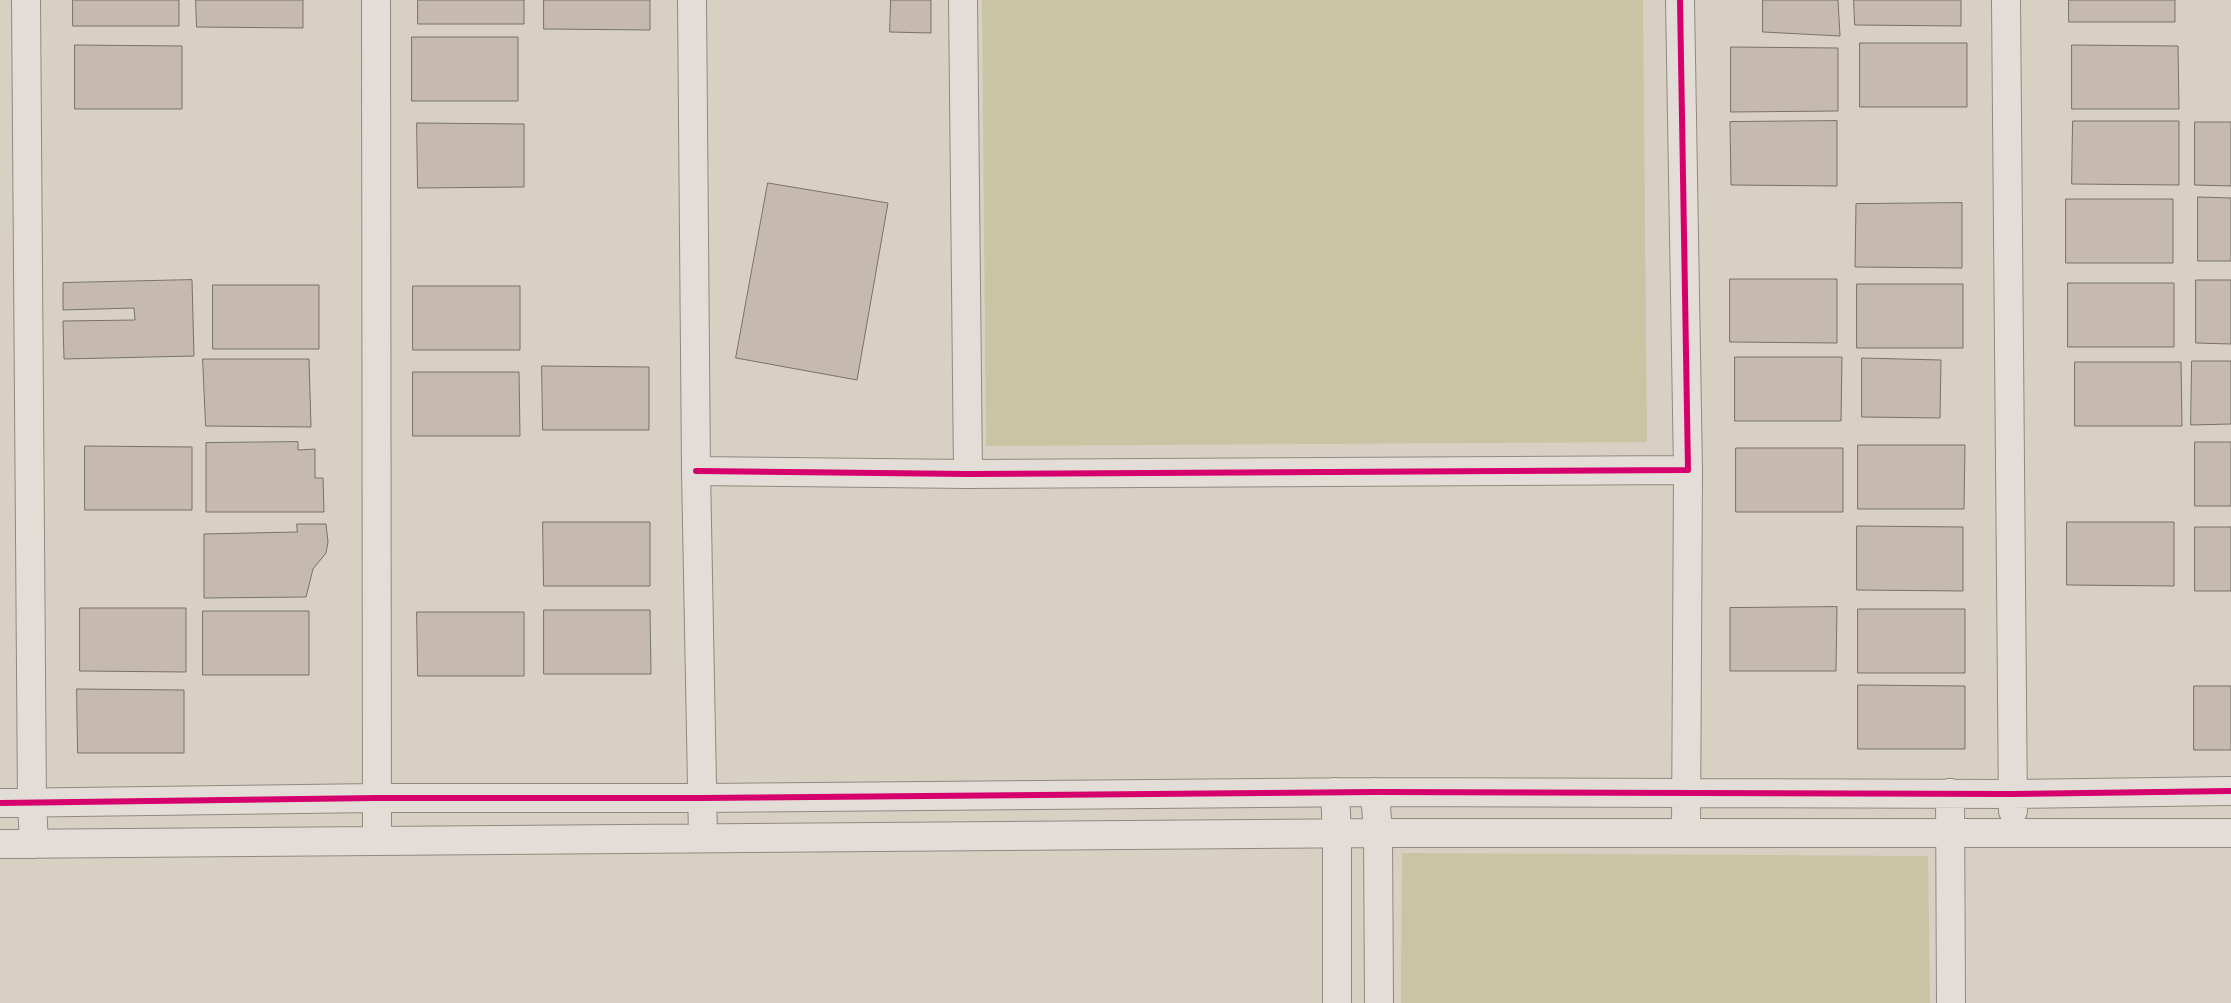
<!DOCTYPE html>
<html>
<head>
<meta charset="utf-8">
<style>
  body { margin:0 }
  canvas { display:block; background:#d8d0c3 }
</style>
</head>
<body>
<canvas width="2231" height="1003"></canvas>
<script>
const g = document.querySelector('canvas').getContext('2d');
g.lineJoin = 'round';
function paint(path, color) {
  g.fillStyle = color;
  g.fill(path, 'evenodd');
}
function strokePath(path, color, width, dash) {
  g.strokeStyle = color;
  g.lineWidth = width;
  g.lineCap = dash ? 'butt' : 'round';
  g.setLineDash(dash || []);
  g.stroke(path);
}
paint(new Path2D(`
  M 982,0 L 1643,0 L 1647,442 L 986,446 Z
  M 1402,853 L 1928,856 L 1930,1003 L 1401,1003 Z`), '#c8c4a4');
const building = new Path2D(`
  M 73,0 L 179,0 L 179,26 L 73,26 Z
  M 196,0 L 303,0 L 303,28 L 197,27 Z
  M 418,0 L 524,0 L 524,24 L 418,24 Z
  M 544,0 L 650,0 L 650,30 L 544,29 Z
  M 891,0 L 931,0 L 931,33 L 890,32 Z
  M 1763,0 L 1838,0 L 1840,36 L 1763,32 Z
  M 1854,0 L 1961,0 L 1961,26 L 1855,25 Z
  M 2069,0 L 2175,0 L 2175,22 L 2069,22 Z
  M 412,37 L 518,37 L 518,101 L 412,101 Z
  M 1860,43 L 1967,43 L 1967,107 L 1860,107 Z
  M 75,45 L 182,46 L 182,109 L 75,109 Z
  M 2072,45 L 2178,46 L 2179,109 L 2072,109 Z
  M 1731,47 L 1838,48 L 1838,111 L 1731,112 Z
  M 1837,121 L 1837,186 L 1731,185 L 1730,122 Z
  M 2073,121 L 2179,121 L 2179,185 L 2072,184 Z
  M 2195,122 L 2231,122 L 2231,186 L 2195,185 Z
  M 417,123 L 524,124 L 524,187 L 418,188 Z
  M 768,183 L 888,203 L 857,380 L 736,358 Z
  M 2198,197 L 2231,198 L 2231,261 L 2198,261 Z
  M 2066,199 L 2173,199 L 2173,263 L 2066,263 Z
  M 1962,203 L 1962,268 L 1855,267 L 1856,204 Z
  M 1730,279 L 1837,279 L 1837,343 L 1730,342 Z
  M 192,280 L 194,356 L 64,359 L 63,321 L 135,320 L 134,308 L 63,310 L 63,283 Z
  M 2196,280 L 2231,280 L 2231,344 L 2196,343 Z
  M 2068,283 L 2174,283 L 2174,347 L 2068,347 Z
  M 1857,284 L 1963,284 L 1963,348 L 1857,348 Z
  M 213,285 L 319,285 L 319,349 L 213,349 Z
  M 413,286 L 520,286 L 520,350 L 413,350 Z
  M 1735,357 L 1842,357 L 1841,421 L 1735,421 Z
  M 1862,358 L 1941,360 L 1940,418 L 1862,417 Z
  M 203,359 L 309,359 L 311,427 L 206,426 Z
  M 2192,361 L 2231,361 L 2231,424 L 2191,425 Z
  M 2075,362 L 2181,362 L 2182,426 L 2075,426 Z
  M 542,366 L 649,367 L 649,430 L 543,430 Z
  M 413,372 L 519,372 L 520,436 L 413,436 Z
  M 298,442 L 298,450 L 315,449 L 315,478 L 323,478 L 324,512 L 206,512 L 206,443 Z
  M 2195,442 L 2231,442 L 2231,506 L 2195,506 Z
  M 1858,445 L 1965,445 L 1964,509 L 1858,509 Z
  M 85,446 L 192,447 L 192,510 L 85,510 Z
  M 1736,448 L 1843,448 L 1843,512 L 1736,512 Z
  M 543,522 L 650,522 L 650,586 L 544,586 Z
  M 2067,522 L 2174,522 L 2174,586 L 2067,585 Z
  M 297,524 L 326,524 L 328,542 L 326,553 L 313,569 L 306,597 L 204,598 L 204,534 L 297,532 Z
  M 1857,526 L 1963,527 L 1963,591 L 1857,590 Z
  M 2195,527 L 2231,527 L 2231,591 L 2195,591 Z
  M 1837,607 L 1836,671 L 1730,671 L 1730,608 Z
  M 80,608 L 186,608 L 186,672 L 80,671 Z
  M 1858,609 L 1965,609 L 1965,673 L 1858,673 Z
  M 544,610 L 650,610 L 651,674 L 544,674 Z
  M 203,611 L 309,611 L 309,675 L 203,675 Z
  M 417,612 L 524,612 L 524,676 L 418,676 Z
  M 1858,685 L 1965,686 L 1965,749 L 1858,749 Z
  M 2194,686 L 2231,686 L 2231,750 L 2194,750 Z
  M 77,689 L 184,690 L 184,753 L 78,753 Z`);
paint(building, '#c6b9ad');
strokePath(building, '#77726b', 1);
const minor = new Path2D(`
  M 26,0 L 32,803 L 34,844
  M 376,0 L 377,841
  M 692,0 L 696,471 L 703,838
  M 963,0 L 968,474
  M 2006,0 L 2013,811
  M 696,471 L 968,474 L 1688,470 L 1680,0
  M 1335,792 L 1337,834 L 1337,1003
  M 1375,792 L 1378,833 L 1379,1003
  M 1950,793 L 1951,1003
  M 0,803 L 377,798 L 702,798 L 1375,792 L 2013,794 L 2231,791
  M 1686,833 L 1688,470
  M 0,844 L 1378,833 L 2231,833`);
strokePath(minor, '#8f8a81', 30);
strokePath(minor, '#e2ded7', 28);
strokePath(new Path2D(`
  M 696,471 L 968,474 L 1688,470 L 1680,0
  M 0,803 L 377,798 L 702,798 L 1375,792 L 2013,794 L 2231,791`), '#d6006c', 6);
</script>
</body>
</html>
